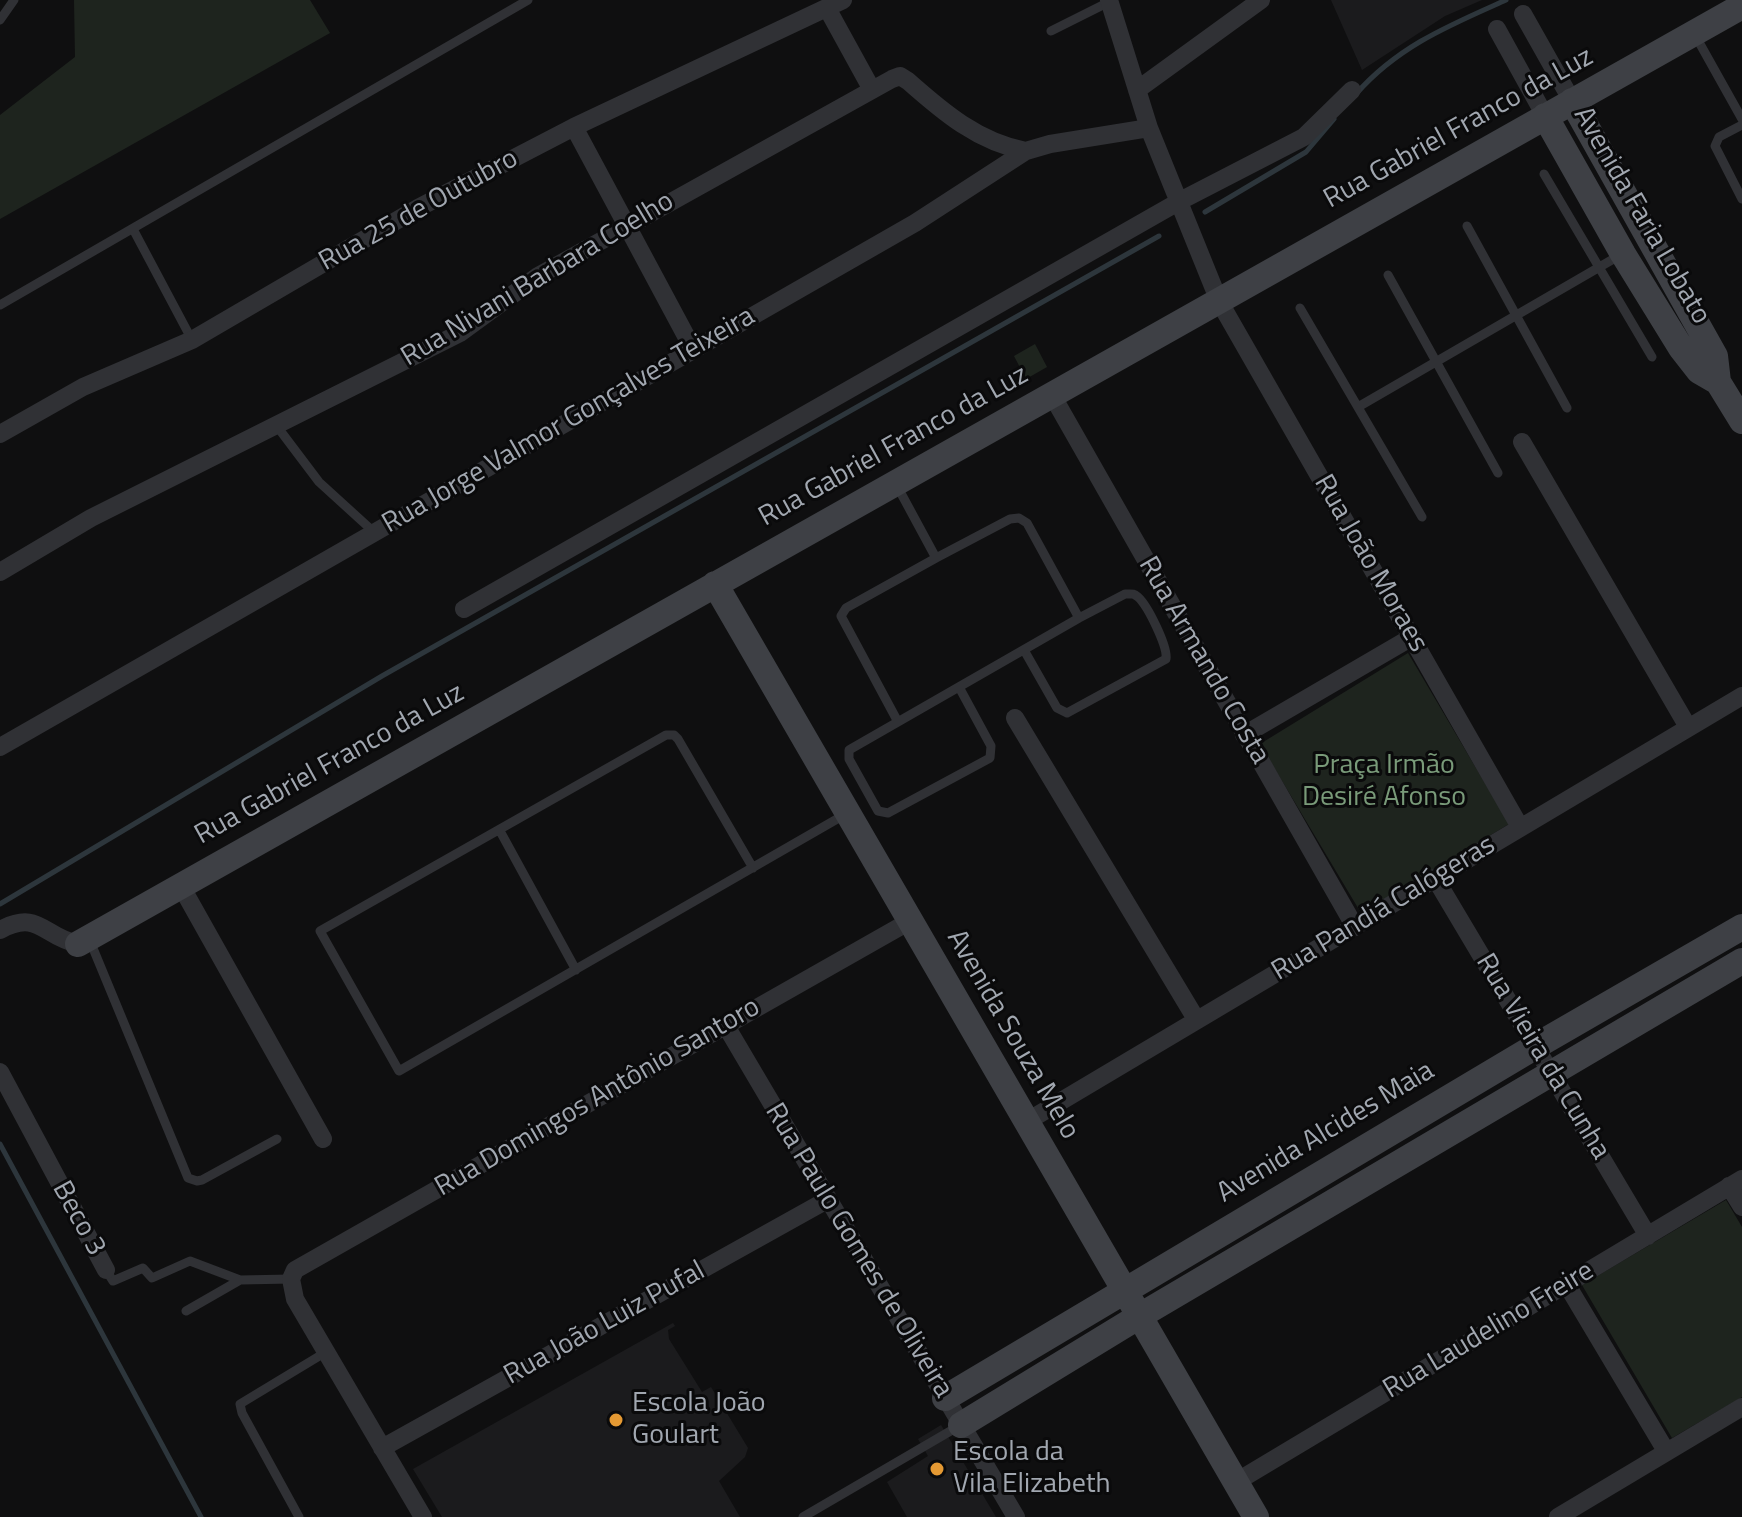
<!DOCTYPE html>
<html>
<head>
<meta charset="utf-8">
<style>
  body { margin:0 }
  canvas { display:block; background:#0f0f10 }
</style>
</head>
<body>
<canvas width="1742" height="1517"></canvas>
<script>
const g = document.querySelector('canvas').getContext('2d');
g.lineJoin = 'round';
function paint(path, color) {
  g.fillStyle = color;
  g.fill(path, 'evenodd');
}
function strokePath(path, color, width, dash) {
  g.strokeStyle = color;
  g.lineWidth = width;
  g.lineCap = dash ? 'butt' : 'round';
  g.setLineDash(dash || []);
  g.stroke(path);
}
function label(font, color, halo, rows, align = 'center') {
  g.font = font + ' "Titillium Web",sans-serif';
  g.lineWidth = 6;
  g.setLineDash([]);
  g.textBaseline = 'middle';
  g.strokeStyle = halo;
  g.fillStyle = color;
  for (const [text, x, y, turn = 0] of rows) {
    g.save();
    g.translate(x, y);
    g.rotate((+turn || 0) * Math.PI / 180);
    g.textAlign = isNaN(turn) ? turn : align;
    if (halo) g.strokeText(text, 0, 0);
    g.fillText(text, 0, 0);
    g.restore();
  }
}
paint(new Path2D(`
  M 1331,0 L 1482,0 L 1445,16 L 1362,70 Z
  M 673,1323 L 675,1326 L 668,1330 L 669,1339 L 702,1392 L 711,1387 L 748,1448 L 745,1457 L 719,1481 L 740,1517 L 442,1517 L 413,1469 Z
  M 941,1425 L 996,1517 L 907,1517 L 887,1482 L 928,1456 L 918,1439 Z`), '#1b1b1d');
paint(new Path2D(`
  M 74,0 L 310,0 L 330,33 L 0,219 L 0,115 L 75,57 Z
  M 1035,344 L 1047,367 L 1026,379 L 1014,356 Z
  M 1408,653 L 1509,824 L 1361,913 L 1260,744 Z
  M 1726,1200 L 1742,1227 L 1742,1397 L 1672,1438 L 1582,1285 Z`), '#1e241e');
strokePath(new Path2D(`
  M 1356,94 C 1398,46 1450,25 1506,0
  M 1205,212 L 1306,152 L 1334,119
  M 0,904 L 382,676 L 1159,236
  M 0,1144 L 201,1517`), '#2d363c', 5);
strokePath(new Path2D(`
  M 0,20 L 14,0
  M 1051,31 L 1109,2
  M 1695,35 L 1742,119
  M 1742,125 L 1719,137 L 1715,146 L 1742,199
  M 1544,174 L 1652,357
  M 1467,226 L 1567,408
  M 133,229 L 192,340
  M 1388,275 L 1498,473
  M 0,305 L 528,0
  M 1300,308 L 1422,517
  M 1358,407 L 1622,254
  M 276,425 L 319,482 L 375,533
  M 896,484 L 936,558 L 1010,519 L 1019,518 L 1027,523 L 1079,618 L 849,750 L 849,759 L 878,811 L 888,813 L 990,758 L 991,746 L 959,687
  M 1024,650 L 1057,708 L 1067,713 L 1166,659 C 1168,647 1148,606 1138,597 C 1133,593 1132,594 1125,594 L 1079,618
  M 898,722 L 841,616 L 846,608 L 936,558
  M 500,831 L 576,970
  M 753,868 L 678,739 L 674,735 L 666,735 L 320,931 L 399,1071 L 844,815
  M 90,941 L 188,1178 L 197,1181 L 202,1180 L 277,1139
  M 106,1270 L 113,1281 L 143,1268 L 152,1278 L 190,1261 L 240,1280 L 291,1279
  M 186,1311 L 240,1280
  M 299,1517 L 242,1413 L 240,1404 L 326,1352
  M 803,1517 L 959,1426`), '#303135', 9);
strokePath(new Path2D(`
  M 1109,0 L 1149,128 L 1219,301 L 1520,827
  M 827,8 L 871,88
  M 1523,14 L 1572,101
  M 1497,29 L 1545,116
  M 1137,90 L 1261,0
  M 574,127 L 693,349
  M 1052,395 L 1355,927
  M 0,434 L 83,387 L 192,340 L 418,208 L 574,127 L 843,0
  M 1522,442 L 1688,727
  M 0,572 L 91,518 L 460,333 L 538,276 L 892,79 L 900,76 L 908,81 C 943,112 978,142 1026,151
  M 464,609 L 1180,201 L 1304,137 L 1352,90
  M 1015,718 L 1196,1019
  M 1244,735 L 1412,637
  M 0,747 L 915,223 L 1026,151 L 1050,144 L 1149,128
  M 1435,878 L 1648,1236
  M 181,886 L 323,1139
  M 0,930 C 39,909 43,937 78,944
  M 726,1026 L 1016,1517
  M 0,1072 L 106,1270
  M 1026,1122 L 1742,696
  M 1729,1186 L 1742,1207
  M 1567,1285 L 1666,1451
  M 382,1448 L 827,1200
  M 1236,1482 L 1742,1179
  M 423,1517 L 295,1299 L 291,1279 L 295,1270 L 910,921
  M 1558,1517 L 1742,1407`), '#303135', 18);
strokePath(new Path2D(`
  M 1572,101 L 1715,356 L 1718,382 L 1742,421
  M 1545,116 L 1623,254 L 1681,348 L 1699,371 L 1718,382
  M 715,584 L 1256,1517
  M 78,944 L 1742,6
  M 945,1398 L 1536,1046 L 1742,927
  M 961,1425 L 1138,1317 L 1742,961`), '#3e4045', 26);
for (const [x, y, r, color] of [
  [616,1420,8,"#e49933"],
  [937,1469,8,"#e49933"]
]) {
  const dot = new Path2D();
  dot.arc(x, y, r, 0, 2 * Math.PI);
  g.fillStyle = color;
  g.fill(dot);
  strokePath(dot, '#0a0a0b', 3);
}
label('28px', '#a1a7b0', '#0a0a0b', [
  ["Rua Gabriel Franco da Luz",1459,129,-29],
  ["Rua 25 de Outubro",419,211,-29],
  ["Avenida Faria Lobato",1641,216,60],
  ["Rua Nivani Barbara Coelho",538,280,-31],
  ["Rua Jorge Valmor Gonçalves Teixeira",569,421,-30],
  ["Rua Gabriel Franco da Luz",894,447,-29],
  ["Rua João Moraes",1370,564,60],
  ["Rua Armando Costa",1203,661,60],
  ["Rua Gabriel Franco da Luz",330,765,-29],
  ["Rua Pandiá Calógeras",1384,909,-31],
  ["Avenida Souza Melo",1012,1035,60],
  ["Rua Vieira da Cunha",1542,1057,59],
  ["Rua Domingos Antônio Santoro",598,1098,-30],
  ["Avenida Alcides Maia",1326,1133,-31],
  ["Beco 3",78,1219,61],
  ["Rua Paulo Gomes de Oliveira",858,1251,59],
  ["Rua João Luiz Pufal",605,1324,-29],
  ["Rua Laudelino Freire",1489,1331,-31]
]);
label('28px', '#799a79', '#0a0a0b', [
  ["Praça Irmão",1384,766],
  ["Desiré Afonso",1384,798]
]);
label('28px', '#a1a7b0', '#0a0a0b', [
  ["Escola João",632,1404],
  ["Goulart",632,1436],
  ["Escola da",953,1453],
  ["Vila Elizabeth",953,1485]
], 'left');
</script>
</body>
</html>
